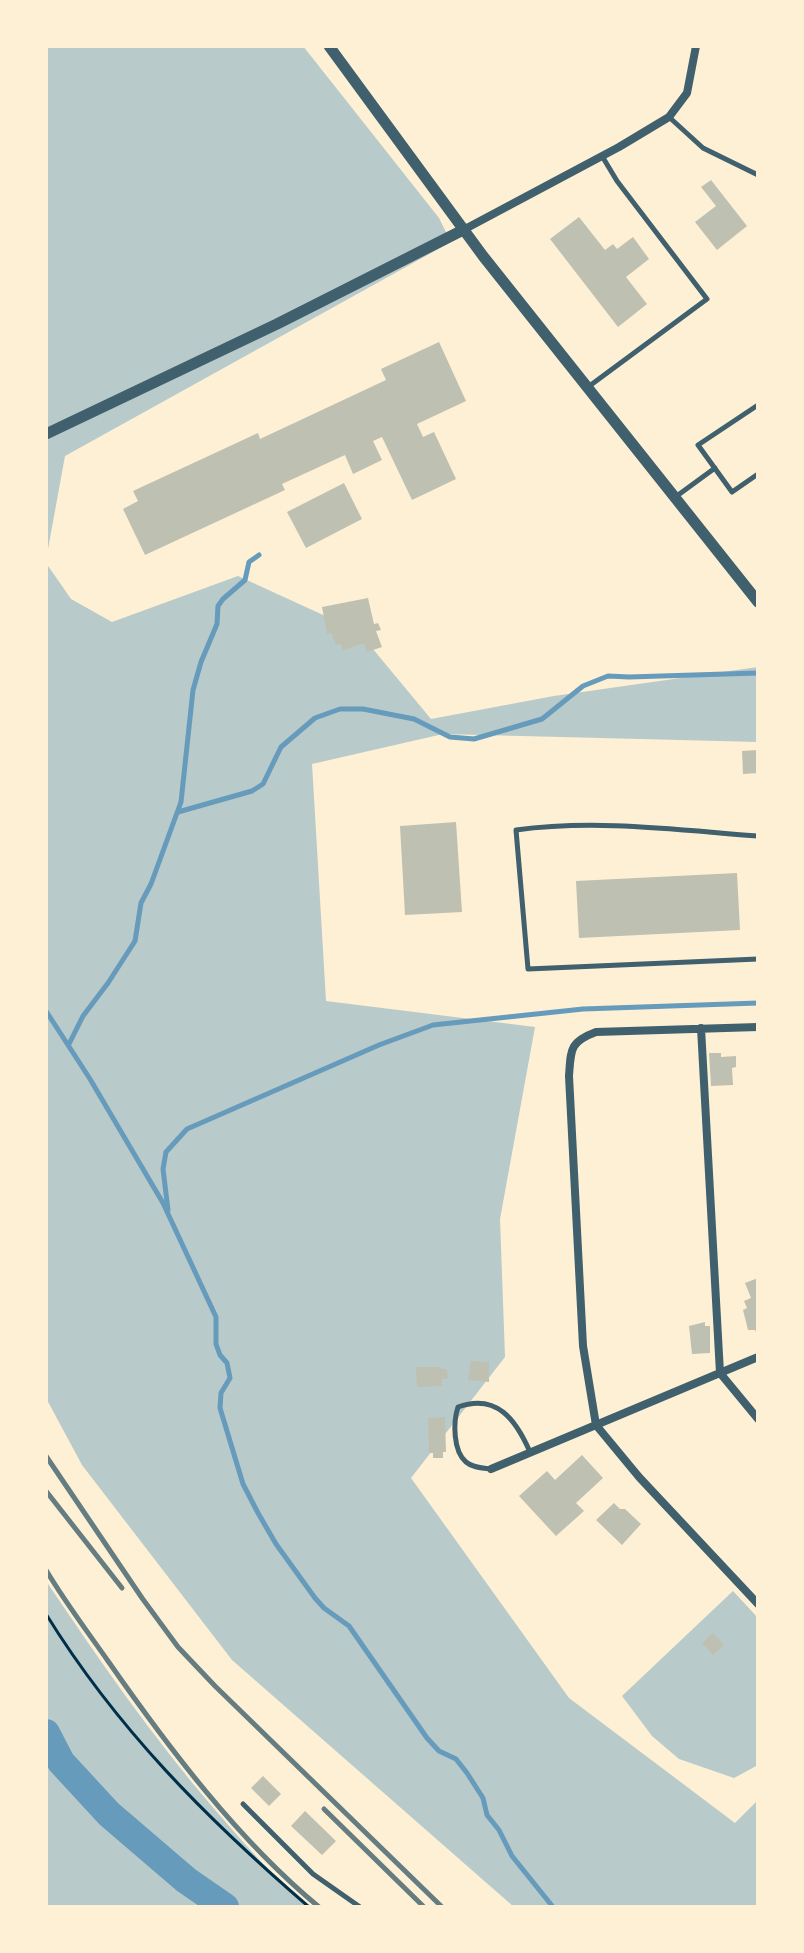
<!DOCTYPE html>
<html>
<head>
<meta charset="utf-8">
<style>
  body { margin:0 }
  #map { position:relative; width:804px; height:1953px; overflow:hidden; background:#fdf0d5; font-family:"Open Sans",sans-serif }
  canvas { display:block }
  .frame { position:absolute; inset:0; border:48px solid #fdf0d5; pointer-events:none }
</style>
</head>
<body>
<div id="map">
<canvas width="804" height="1953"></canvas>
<div class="frame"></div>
</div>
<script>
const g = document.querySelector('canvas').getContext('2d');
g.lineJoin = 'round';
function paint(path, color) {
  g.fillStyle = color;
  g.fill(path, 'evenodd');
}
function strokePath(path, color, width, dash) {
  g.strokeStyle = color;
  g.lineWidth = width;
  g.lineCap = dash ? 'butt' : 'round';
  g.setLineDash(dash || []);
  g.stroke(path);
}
paint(new Path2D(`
  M 46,46 L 303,46 L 439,218 L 451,242 L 65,456 L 46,560 Z
  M 46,563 L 71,599 L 112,622 L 238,576 L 358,631 L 431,719 L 554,696 L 758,667 L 758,742 L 443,734 L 312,764 L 326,1001 L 535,1027 L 500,1219 L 505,1357 L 411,1478 L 569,1698 L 735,1823 L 758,1800 L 758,1907 L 514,1907 L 232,1660 L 82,1465 L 46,1398 Z
  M 46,1581 C 100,1661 153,1738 216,1811 C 245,1844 275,1880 310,1907 L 46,1907 Z
  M 733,1591 L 758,1618 L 758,1765 L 734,1778 L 679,1759 L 652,1736 L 622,1696 Z`), '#b9caca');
strokePath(new Path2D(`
  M 178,812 L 252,791 L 263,784 L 281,747 L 315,718 L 340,709 L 363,709 L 414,719 L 450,737 L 474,739 L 542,719 L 583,686 L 608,676 L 629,677 L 758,673
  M 46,1011 L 90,1079 L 163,1203 L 216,1317 L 216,1344 L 220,1355 L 227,1363 L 230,1378 L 221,1393 L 220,1408 L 243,1484 L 258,1513 L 276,1544 L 315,1598 L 324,1608 L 349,1626 L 427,1738 L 439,1751 L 456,1759 L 467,1773 L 483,1798 L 487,1815 L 499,1830 L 512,1856 L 553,1907
  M 69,1044 L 83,1016 L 108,983 L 135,941 L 141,903 L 151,884 L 181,802 L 193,690 L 201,662 L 217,624 L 218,606 L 223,599 L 245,580 L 249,562 L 259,555
  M 168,1210 L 163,1169 L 166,1152 L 187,1129 L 379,1045 L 433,1025 L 583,1009 L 758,1003`), '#669bbc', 5);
strokePath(new Path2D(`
  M 46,1733 L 61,1762 L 109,1814 L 186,1880 L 225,1907`), '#669bbc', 28);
paint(new Path2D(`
  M 711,180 L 747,226 L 717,250 L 695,222 L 716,206 L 701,187 Z
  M 579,217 L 605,250 L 613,244 L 617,249 L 633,237 L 649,259 L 626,277 L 647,304 L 618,327 L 550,239 Z
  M 439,342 L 466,401 L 417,424 L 423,437 L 434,432 L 456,479 L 412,500 L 382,437 L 373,441 L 382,460 L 353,474 L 345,455 L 282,484 L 285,490 L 145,555 L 123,509 L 138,501 L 133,491 L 258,433 L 260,439 L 386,380 L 381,369 Z
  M 344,483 L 362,519 L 306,548 L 287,512 Z
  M 368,598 L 374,624 L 378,623 L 381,630 L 376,631 L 382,647 L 367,652 L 364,643 L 343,650 L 341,644 L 336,645 L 331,633 L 327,634 L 322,607 Z
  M 758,750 L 758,773 L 743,774 L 742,751 Z
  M 456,822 L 462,912 L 405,915 L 400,826 Z
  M 737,873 L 740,930 L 579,938 L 576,881 Z
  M 709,1053 L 721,1053 L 721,1057 L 736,1056 L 736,1067 L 732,1068 L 733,1085 L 711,1086 Z
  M 758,1278 L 758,1337 L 755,1330 L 748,1330 L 743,1310 L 747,1308 L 744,1301 L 751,1298 L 745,1283 Z
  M 705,1322 L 705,1326 L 710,1326 L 710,1353 L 692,1354 L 689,1326 Z
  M 471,1361 L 489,1362 L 489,1382 L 468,1380 Z
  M 416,1367 L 441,1367 L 442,1369 L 447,1369 L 448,1379 L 442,1379 L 442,1386 L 417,1387 Z
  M 445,1417 L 446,1452 L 443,1452 L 443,1458 L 433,1458 L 433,1453 L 429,1453 L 428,1418 Z
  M 582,1455 L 603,1478 L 576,1503 L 584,1511 L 556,1536 L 519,1496 L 547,1471 L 555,1480 Z
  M 614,1503 L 620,1509 L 625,1509 L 641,1524 L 622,1545 L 596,1520 Z
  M 713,1633 L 724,1645 L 713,1655 L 702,1643 Z
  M 263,1776 L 281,1794 L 269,1806 L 251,1788 Z
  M 305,1811 L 336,1841 L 322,1855 L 291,1826 Z`), '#bec0b2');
strokePath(new Path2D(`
  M 46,1614 C 117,1729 207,1819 309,1907`), '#003049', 3);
strokePath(new Path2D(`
  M 669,117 L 703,148 L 758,175
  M 588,387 L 707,299 L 617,181 L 602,156
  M 758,405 L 698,445 L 732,492 L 758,474
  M 674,498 L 715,468
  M 758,836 C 678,830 596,819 516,830 L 528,969 L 758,959
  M 490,1469 C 482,1468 473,1468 466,1462 C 453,1451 453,1422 458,1407 C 497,1393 516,1420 530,1452
  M 243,1804 L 313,1874 L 360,1907`), '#3f606c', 5);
strokePath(new Path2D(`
  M 465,229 L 619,147 L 669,117 L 687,93 L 696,46
  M 758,1027 L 596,1032 C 569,1042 571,1050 569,1076 L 583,1346 L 596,1425 L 639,1477 L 758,1604
  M 701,1028 L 720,1373 L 758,1419
  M 491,1469 L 758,1357`), '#3f606c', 8);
strokePath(new Path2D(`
  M 329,46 L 483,256 L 758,602
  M 46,434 L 277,324 L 465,229`), '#3f606c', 11);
strokePath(new Path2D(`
  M 46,1456 L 142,1598 L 178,1647 L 215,1686 L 442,1907
  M 46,1491 L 122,1588
  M 46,1570 C 65,1602 87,1631 108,1661 C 168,1747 238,1840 319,1907
  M 324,1809 L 424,1907`), '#657d81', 5);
</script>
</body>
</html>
